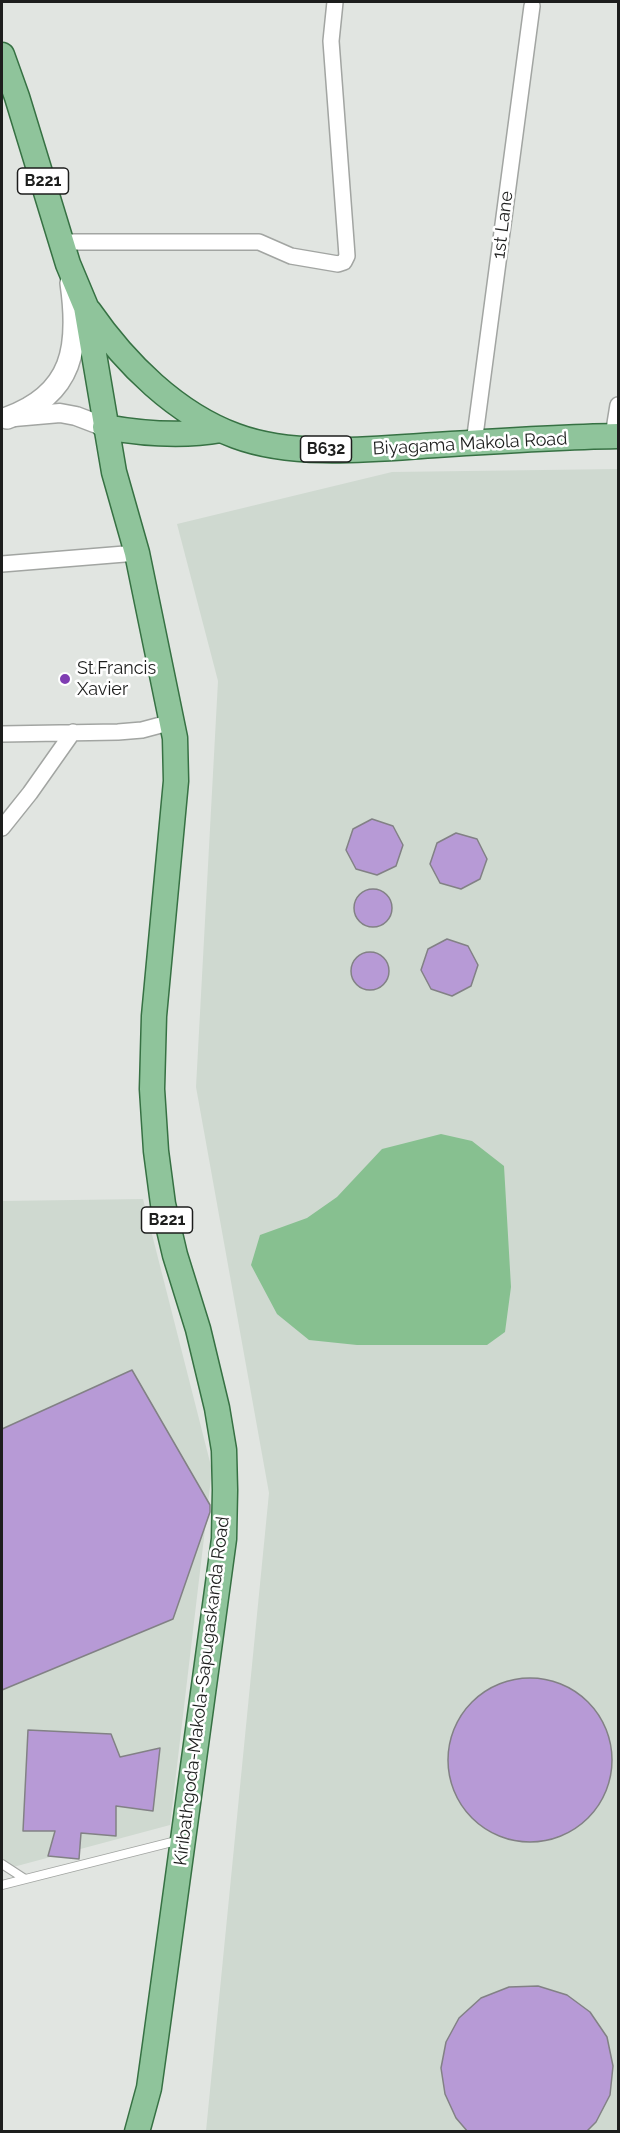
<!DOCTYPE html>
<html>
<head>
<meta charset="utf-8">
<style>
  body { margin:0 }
  #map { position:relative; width:620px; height:2133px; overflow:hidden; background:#e1e5e1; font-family:Raleway,sans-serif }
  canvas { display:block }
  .frame { position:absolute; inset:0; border:3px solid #1d1e1d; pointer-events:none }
</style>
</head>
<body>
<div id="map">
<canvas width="620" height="2133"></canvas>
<div class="frame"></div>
</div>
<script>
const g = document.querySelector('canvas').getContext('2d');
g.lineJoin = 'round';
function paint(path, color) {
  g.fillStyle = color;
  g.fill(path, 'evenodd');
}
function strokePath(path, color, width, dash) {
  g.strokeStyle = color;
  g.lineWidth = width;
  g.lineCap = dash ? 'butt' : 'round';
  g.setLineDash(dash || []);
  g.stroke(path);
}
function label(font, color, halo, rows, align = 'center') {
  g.font = font + ' Raleway,sans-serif';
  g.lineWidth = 5;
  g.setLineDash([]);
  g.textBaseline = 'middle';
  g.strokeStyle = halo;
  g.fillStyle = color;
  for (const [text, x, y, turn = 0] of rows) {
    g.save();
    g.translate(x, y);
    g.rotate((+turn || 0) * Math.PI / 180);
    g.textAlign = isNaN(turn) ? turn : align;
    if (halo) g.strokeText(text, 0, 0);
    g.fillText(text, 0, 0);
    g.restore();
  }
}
paint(new Path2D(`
  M 618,469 L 618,2131 L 206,2131 L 269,1493 L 196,1087 L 218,681 L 177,524 L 392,472 Z
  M 143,1199 L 212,1470 L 170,1825 L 2,1870 L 2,1201 Z`), '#cfd9d0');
paint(new Path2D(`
  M 441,1134 L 472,1141 L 504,1166 L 511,1287 L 505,1332 L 487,1345 L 357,1345 L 309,1340 L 277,1314 L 251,1265 L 260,1235 L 307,1218 L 337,1197 L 382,1149 Z`), '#87c090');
const building = new Path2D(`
  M 372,819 L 393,826 L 403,845 L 396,866 L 377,875 L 356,869 L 346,850 L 353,829 Z
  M 456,833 L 477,839 L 487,859 L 480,879 L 461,889 L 440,883 L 430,864 L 437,843 Z
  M354 908a19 19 0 1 1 38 0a19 19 0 1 1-38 0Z
  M 447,939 L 468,946 L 478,965 L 471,986 L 452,996 L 431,989 L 421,970 L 428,949 Z
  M351 971a19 19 0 1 1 38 0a19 19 0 1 1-38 0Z
  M 132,1370 L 210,1505 L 210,1512 L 173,1619 L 2,1690 L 2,1429 Z
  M448 1760a82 82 0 1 1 164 0a82 82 0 1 1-164 0Z
  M 28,1730 L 111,1734 L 120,1757 L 160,1748 L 153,1811 L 116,1806 L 116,1836 L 81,1833 L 79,1859 L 48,1856 L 55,1831 L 23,1831 Z
  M 538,1986 L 567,1995 L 590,2012 L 607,2037 L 613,2066 L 610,2095 L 596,2122 L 586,2132 L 468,2132 L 456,2118 L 445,2094 L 441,2068 L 446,2042 L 459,2018 L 481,1998 L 509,1987 Z`);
paint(building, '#b79ad6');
strokePath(building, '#828185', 1.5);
const service = new Path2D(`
  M 2,1864 L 25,1879
  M 2,1885 L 180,1840`);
const minor = new Path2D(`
  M 61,242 L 259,242 L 291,256 L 338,264 L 344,262 L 347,256 L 346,242 L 331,41 L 335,2
  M 613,436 L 618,405
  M 474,443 L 532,6
  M 2,564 L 137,553
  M 2,734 L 118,732 L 142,730 L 172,722
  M 2,828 L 30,793 L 73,732`);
const tertiary = new Path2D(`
  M 14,417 L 60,413 L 76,416 L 105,427`);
const secondary = new Path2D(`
  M 7,418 C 74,394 80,346 71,283`);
const primary = new Path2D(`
  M 2,55 L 17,97 L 68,264 L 86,307 L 114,472 L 137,553 L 175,738 L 176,781 L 154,1016 L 152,1089 L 156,1151 L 163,1204 L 175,1255 L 198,1329 L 217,1408 L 224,1450 L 225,1490 L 224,1539 L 155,2045 L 149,2088 L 137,2132
  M 89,311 C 125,363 176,414 236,436 C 295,458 374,449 436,445 C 497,441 558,437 618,436
  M 105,427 C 144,434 182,437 221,430`);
strokePath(service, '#a2a5a2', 10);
strokePath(minor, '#a2a5a2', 18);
strokePath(tertiary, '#a2a5a2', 21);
strokePath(secondary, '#a2a5a2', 24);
strokePath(primary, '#367143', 27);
strokePath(service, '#fff', 8);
strokePath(minor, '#fff', 15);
strokePath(tertiary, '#fff', 18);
strokePath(secondary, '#fff', 21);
strokePath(primary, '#8fc49b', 24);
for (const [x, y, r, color] of [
  [65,679,6,"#7f3db2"]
]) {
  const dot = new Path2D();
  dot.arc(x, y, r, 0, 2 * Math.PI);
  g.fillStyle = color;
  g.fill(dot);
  strokePath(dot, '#fff', 2);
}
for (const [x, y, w] of [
  [43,181,51],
  [326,449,51],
  [167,1220,51]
]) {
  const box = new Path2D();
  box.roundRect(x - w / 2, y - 13, w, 26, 4.5);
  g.fillStyle = '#fff';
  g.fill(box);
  strokePath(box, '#1d1e1d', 1.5);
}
label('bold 16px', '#1d1e1d', null, [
  ["B221",43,181],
  ["B632",326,449],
  ["B221",167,1220]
]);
label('18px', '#1d1e1d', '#fff', [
  ["1st Lane",503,225,-83],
  ["Biyagama Makola Road",470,444,-3],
  ["Kiribathgoda-Makola-Sapugaskanda Road",202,1691,-83]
]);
label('18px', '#1d1e1d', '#fff', [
  ["St.Francis",77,669],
  ["Xavier",77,690]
], 'left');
</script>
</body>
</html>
